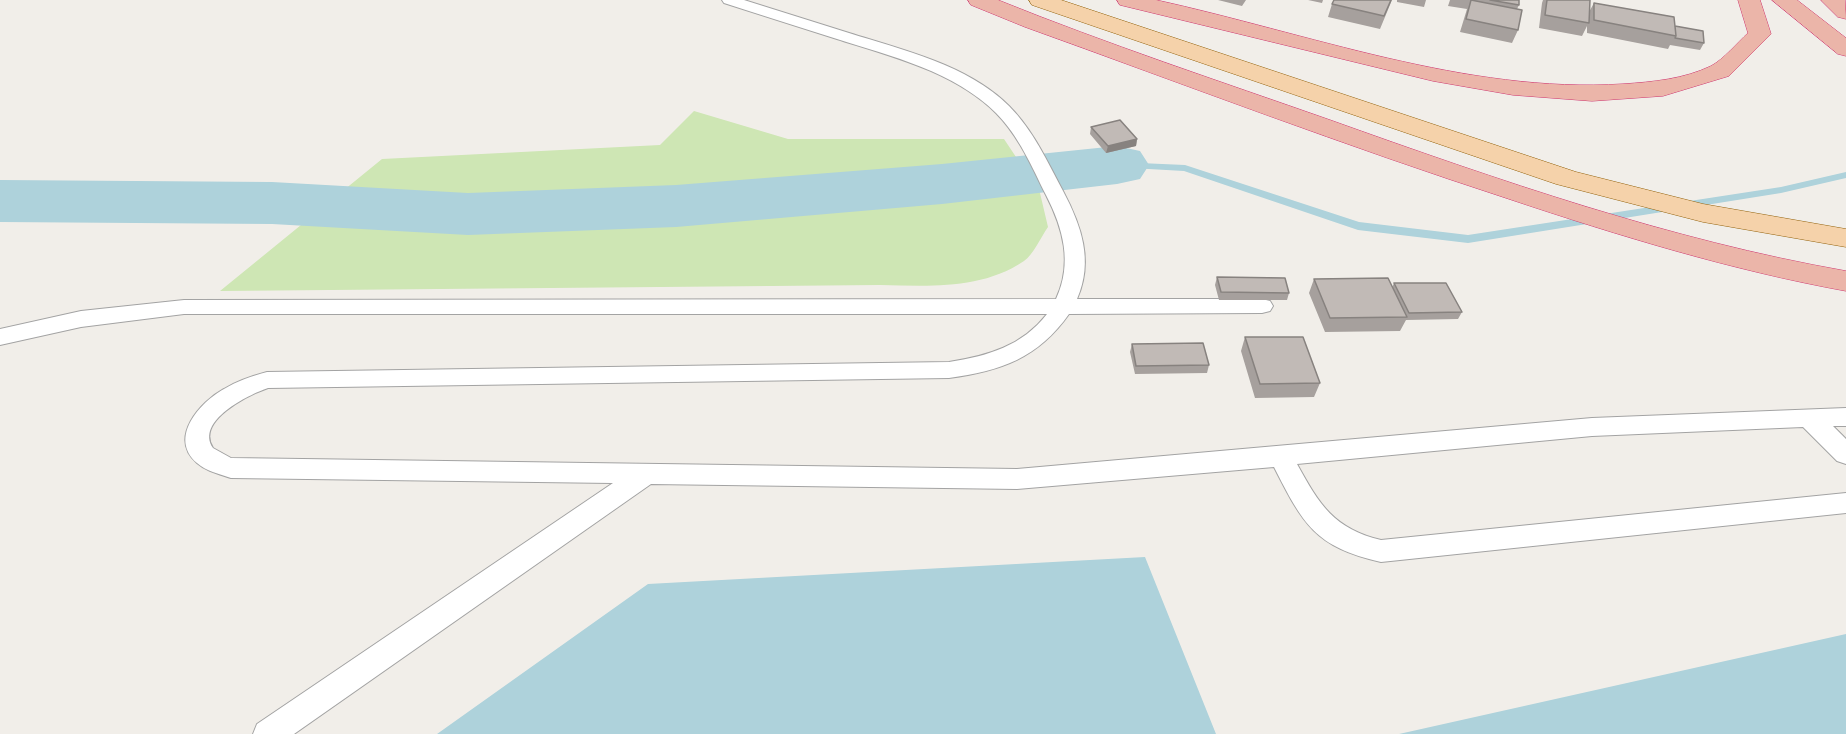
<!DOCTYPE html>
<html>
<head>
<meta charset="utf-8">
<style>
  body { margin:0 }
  canvas { display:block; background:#f1eee9 }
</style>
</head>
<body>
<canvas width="1846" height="734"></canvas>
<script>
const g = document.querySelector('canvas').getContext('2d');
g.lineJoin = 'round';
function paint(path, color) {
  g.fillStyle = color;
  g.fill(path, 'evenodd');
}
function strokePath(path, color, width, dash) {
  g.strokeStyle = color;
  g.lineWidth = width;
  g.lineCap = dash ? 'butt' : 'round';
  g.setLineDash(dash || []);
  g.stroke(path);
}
paint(new Path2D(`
  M 694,111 L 788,139 L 1004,139 L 1040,193 L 1048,227 C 1041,237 1033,255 1024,261 C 981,290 929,286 880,285 L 220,291 L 382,159 L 660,145 Z`), '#cee6b4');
paint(new Path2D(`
  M 1145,557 L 1216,734 L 437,734 L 648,584 Z
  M 1846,634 L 1846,734 L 1399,734 Z`), '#aed2db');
paint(new Path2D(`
  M 1117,162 L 1185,165 L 1359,222 L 1468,235 L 1781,187 L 1846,172 L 1846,178 L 1781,193 L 1468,243 L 1358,230 L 1184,171 L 1113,167 L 1112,165 Z`), '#aed2db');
paint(new Path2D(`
  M 1117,146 L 1140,151 L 1149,165 L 1140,179 L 1117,184 L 942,204 L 676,227 L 468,235 L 272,224 L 0,222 L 0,180 L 272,182 L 468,193 L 676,185 L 942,164 Z`), '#aed2db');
const service = new Path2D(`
  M 722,0 L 744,0 C 779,11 814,22 849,33 C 903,50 968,65 1009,106 C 1033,130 1047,161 1063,191 C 1081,225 1094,261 1077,299 L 1262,299 L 1270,301 L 1273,306 L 1270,311 L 1262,313 L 1069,314 C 1038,358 1001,371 949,378 L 268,388 C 248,395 195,421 213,448 L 231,458 L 1017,469 L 1592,418 L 1846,408 L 1846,426 L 1833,426 L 1846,439 L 1846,464 L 1837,461 L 1803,427 L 1592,436 L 1297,464 C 1319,504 1334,529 1381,540 L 1846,493 L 1846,513 L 1381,562 C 1315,547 1303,524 1274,467 L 1017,489 L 651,484 L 294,734 L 253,734 L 257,724 L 613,483 L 231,478 C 219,474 206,471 197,463 C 168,438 200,402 224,389 C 237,381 252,376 267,372 L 949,362 C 988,356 1022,346 1047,314 L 184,314 L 81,327 L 0,345 L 0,329 L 81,311 L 184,300 L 1056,299 C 1073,263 1063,228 1046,195 C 1032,167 1019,136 996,113 C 955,72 891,56 837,39 C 799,27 761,15 724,3 Z`);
const primary = new Path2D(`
  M 1029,0 L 1061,0 L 1576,172 L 1703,204 L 1846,229 L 1846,247 L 1703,222 L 1556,184 L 1032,5 Z`);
const trunk = new Path2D(`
  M 968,0 L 998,0 C 1107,44 1219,81 1330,120 C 1498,180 1670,240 1846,271 L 1846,291 C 1731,270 1620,236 1509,199 C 1346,146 1186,85 1025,27 L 971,5 Z
  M 1117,0 L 1156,0 C 1307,33 1467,94 1623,84 C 1653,82 1684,79 1711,66 C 1724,59 1737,43 1748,33 L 1738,0 L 1760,0 L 1771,34 L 1729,76 L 1663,96 L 1592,101 L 1513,95 L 1433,81 L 1120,5 Z
  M 1772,0 L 1797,0 L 1846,38 L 1846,56 L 1838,54 Z
  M 1821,0 L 1845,0 L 1846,19 L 1838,17 Z`);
strokePath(service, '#a3a3a3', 2);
strokePath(primary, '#93620c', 1);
strokePath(trunk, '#ce3770', 1);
paint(service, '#fff');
paint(primary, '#f5d2aa');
paint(trunk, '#ebb5a9');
paint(new Path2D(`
  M 1218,0 L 1246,0 L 1242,6 Z
  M 1308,0 L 1323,0 L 1322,3 Z
  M 1392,0 L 1380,29 L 1328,17 L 1332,4 Z
  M 1397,0 L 1426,0 L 1424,7 L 1397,2 Z
  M 1450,0 L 1519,0 L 1519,5 L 1517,9 L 1518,30 L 1512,43 L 1460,32 L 1467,9 L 1448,6 Z
  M 1543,0 L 1590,0 L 1589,12 L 1594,3 L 1675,26 L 1704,43 L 1700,50 L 1670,45 L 1668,49 L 1587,33 L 1587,26 L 1582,36 L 1539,28 L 1542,3 Z
  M 1091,127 L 1137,139 L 1136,146 L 1106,153 L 1090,134 Z
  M 1217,277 L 1289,293 L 1287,300 L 1219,300 L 1215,285 Z
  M 1314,279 L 1392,288 L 1394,283 L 1462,312 L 1458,319 L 1406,320 L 1400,331 L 1325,332 L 1309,293 Z
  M 1245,337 L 1320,383 L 1314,397 L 1255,398 L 1241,351 Z
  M 1132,344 L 1209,365 L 1207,373 L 1135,374 L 1130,352 Z`), '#a6a09d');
paint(new Path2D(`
  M 1137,139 L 1136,146 L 1106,153 L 1108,146 Z`), '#87827f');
const building = new Path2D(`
  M 1334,0 L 1391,0 L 1384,16 L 1332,4 Z
  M 1471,0 L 1522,10 L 1518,30 L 1466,19 Z
  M 1490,0 L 1519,0 L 1519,5 Z
  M 1547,0 L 1590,0 L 1589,23 L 1545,15 Z
  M 1594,3 L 1674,17 L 1676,36 L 1594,20 Z
  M 1675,26 L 1703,31 L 1704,43 L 1675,38 L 1676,36 Z
  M 1120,120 L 1137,139 L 1108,146 L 1091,127 Z
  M 1217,277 L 1285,278 L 1289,293 L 1221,292 Z
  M 1388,278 L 1407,317 L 1330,318 L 1314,279 Z
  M 1394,283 L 1446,283 L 1462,312 L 1409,313 Z
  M 1245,337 L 1303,337 L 1320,383 L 1260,384 Z
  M 1203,343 L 1209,365 L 1136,366 L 1132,344 Z`);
paint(building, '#c1bab6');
strokePath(building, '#87827f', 1.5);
</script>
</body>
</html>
